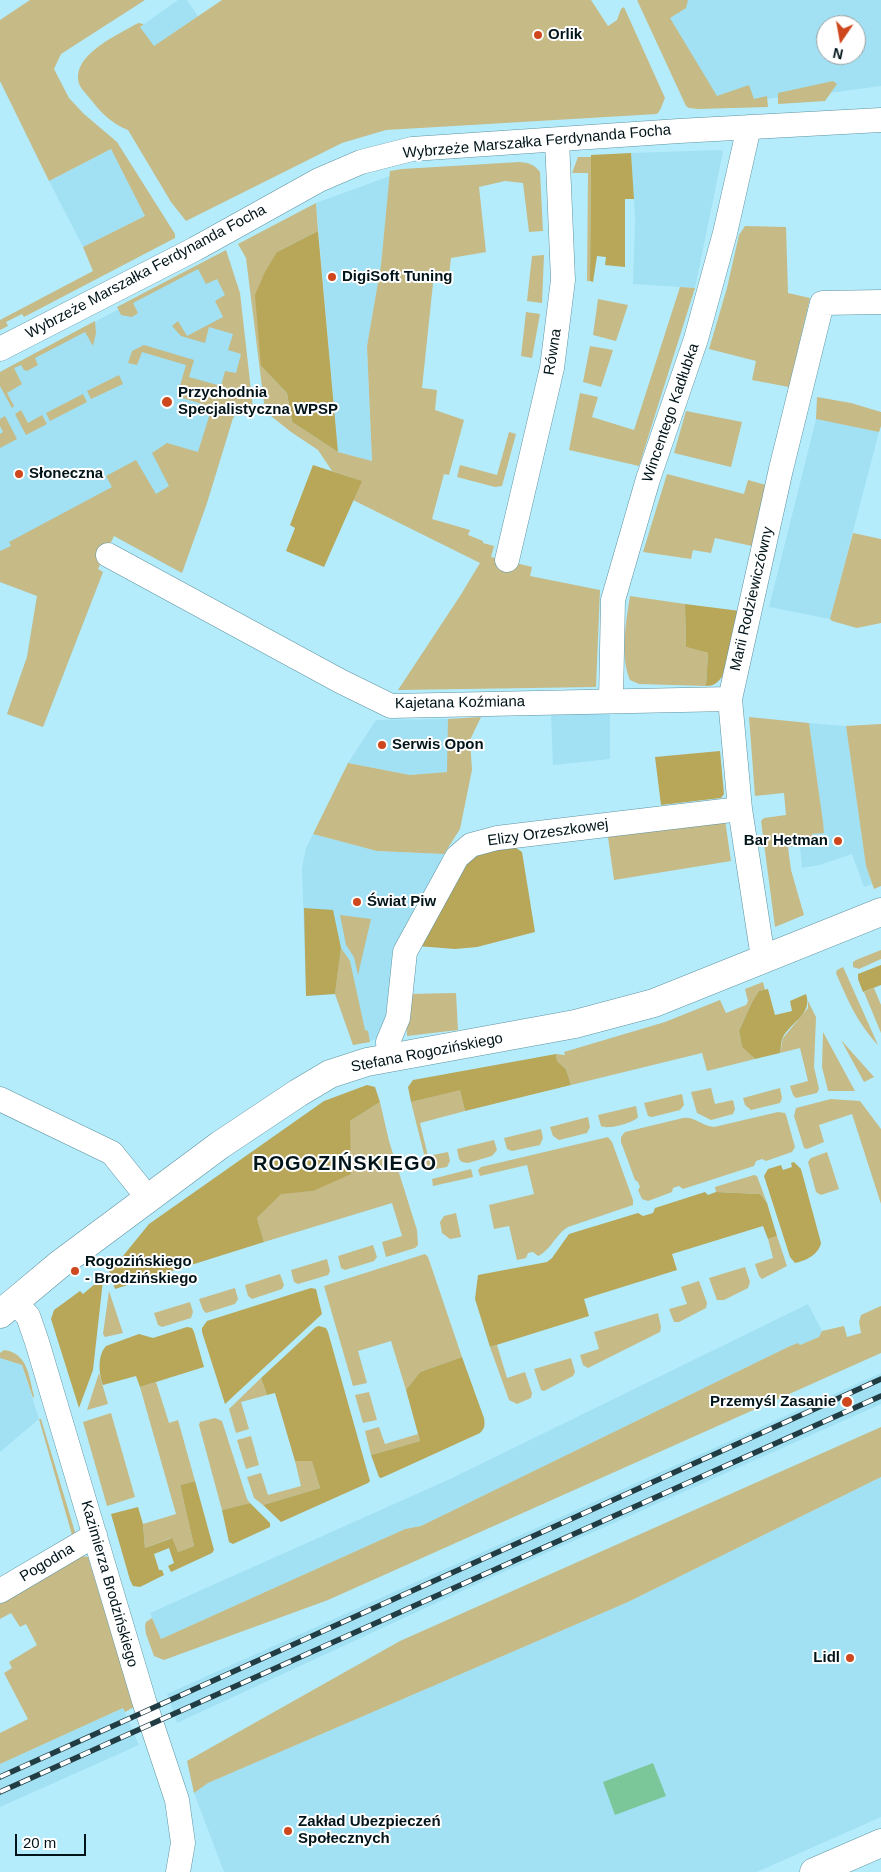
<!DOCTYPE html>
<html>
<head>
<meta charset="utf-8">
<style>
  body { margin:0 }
  #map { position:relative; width:881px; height:1872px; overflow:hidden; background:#b5ecfb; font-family:Arial,sans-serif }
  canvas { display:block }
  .north { position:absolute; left:816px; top:15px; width:50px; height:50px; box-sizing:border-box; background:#fff; border:1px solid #99a1a3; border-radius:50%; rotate:192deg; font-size:14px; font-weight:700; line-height:20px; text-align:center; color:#011419 }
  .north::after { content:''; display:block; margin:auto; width:18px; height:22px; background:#cf471d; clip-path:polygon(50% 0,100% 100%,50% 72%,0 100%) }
  .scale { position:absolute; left:15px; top:1834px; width:71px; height:22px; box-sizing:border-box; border:2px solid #011419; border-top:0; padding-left:6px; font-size:15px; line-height:18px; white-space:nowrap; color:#011419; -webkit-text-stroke:4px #fff; paint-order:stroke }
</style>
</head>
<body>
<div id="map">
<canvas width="881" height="1872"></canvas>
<div class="north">N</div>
<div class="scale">20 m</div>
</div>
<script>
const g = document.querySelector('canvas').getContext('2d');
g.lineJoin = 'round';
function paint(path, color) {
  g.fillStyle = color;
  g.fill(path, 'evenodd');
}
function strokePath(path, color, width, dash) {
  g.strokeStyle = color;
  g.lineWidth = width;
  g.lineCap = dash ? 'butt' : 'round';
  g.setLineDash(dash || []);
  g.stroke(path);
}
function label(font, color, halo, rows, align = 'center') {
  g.font = font + ' Arial,sans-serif';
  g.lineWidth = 4;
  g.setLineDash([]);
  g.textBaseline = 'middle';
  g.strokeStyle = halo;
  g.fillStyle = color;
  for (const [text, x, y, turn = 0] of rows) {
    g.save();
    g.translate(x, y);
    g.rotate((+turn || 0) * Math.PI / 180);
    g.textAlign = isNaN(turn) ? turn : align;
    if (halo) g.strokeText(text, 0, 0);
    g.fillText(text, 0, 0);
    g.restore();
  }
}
paint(new Path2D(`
  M 178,0 L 187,0 L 198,16 L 154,47 L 140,27 Z
  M 657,0 L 881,0 L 881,86 L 837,92 L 721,103 ZM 826,25 L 856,25 L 856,55 L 826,55 Z
  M 111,149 L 145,216 L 83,247 L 49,181 Z
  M 721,150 L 723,152 L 695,288 L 633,284 L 635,220 L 631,153 Z
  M 390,176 L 381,265 L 367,346 L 372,461 L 338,452 L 316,203 Z
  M 217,257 L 237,297 L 247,399 L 233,418 L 207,503 L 182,573 L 114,536 L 98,569 L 103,572 L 43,727 L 7,714 L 27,657 L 37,596 L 0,582 L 0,372 Z
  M 816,419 L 879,432 L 830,619 L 769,607 Z
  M 551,714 L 610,714 L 610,759 L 553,765 Z
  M 448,719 L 448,772 L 410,775 L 348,763 L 376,720 Z
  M 809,723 L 846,726 L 866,866 L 872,884 L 864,887 L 852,854 L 820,865 L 802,868 L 800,846 L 813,844 L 812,834 L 824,832 Z
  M 313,834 L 377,851 L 444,854 L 414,916 L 389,1036 L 353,1045 L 335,994 L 306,996 L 302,868 L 306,848 Z
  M 808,1304 L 822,1331 L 819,1337 L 800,1345 L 788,1347 L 421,1526 L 405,1529 L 161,1639 L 150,1613 L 450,1479 Z
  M 0,1358 L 22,1365 L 39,1419 L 0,1452 Z
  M 881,1373 L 881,1404 L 488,1579 L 177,1723 L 167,1694 Z
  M 881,1477 L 881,1817 L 757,1872 L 224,1872 L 194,1793 L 208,1783 L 628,1602 Z
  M 123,1708 L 139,1745 L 0,1807 L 0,1764 Z`), '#a1e1f3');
paint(new Path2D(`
  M 30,0 L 145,0 L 61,54 L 54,69 L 69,98 L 84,114 L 117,142 L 175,234 L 175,238 L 24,317 L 22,314 L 6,322 L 8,326 L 0,330 L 0,320 L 93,271 L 83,247 L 145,216 L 111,149 L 49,181 L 0,81 L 0,20 Z
  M 222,0 L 591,0 L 608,26 L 617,20 L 621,9 L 624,7 L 665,98 L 660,110 L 657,114 L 386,130 L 342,143 L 186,221 L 171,202 L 128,130 C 114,125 101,113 92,101 C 88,96 83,91 80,86 C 68,56 118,35 138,23 L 144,24 L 140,27 L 154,46 Z
  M 637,0 L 688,0 L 686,8 L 670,18 L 717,96 L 749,85 L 754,99 L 767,96 L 768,107 L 698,109 L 689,108 L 686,106 Z
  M 833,81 L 837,84 L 825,101 L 778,104 L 778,93 Z
  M 578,157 L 591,157 L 590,281 L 587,281 L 588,173 L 572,173 Z
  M 520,162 C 529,163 534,164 540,172 L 543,231 L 529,232 L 523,183 L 505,181 L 479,187 L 486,252 L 451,258 L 449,275 L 434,274 L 422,388 L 437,390 L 435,410 L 464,420 L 449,475 L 444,474 L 432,519 L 470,530 L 468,535 L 483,541 L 483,543 L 494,546 L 491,557 L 532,567 L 530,576 L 600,590 L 596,687 L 398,690 L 460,596 L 480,563 L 353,500 L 361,481 L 332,471 L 318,450 L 291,432 L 271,416 L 264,403 L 246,258 L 238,244 L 316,203 L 318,231 L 277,252 L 261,366 L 287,393 L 292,422 L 338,452 L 372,461 L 367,346 L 381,265 L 390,171 L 402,169 Z
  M 745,226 L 786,227 L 788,293 L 810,298 L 789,387 L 752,380 L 756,361 L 709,349 L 727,288 L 739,235 Z
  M 226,250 L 240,293 L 254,417 L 237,413 L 233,418 L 207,503 L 182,573 L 114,536 L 98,569 L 103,572 L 43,727 L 7,714 L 27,657 L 37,596 L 0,582 L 0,551 L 11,546 L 9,542 L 112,487 L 106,476 L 136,460 L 156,494 L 169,486 L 152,453 L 167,443 L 198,452 L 212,407 L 182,398 L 179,389 L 186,365 L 142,352 L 137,365 L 128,363 L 132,351 L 144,345 L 194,360 L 189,377 L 221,386 L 225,371 L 236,373 L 241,354 L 228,350 L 233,334 L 209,327 L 205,343 L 181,336 L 172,326 L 178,321 L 187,336 L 223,317 L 215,301 L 225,295 L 217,279 L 206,284 L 198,269 L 133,303 L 138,313 L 132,317 L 121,315 L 117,307 Z
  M 544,255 L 542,303 L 527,301 L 532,256 Z
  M 680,287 L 695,288 L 639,466 L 569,450 L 580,393 L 598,397 L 592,417 L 634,430 Z
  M 598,299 L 628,305 L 616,341 L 593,335 Z
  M 526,312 L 540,314 L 532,358 L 521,356 Z
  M 95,321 L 96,333 L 93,346 L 85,332 L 35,358 L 38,365 L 27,371 L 24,370 L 21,365 L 14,368 L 22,384 L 7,393 L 14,406 L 12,408 L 0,386 L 0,372 Z
  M 590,346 L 613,350 L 601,387 L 583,382 Z
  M 119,375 L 123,384 L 91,399 L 87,391 Z
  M 83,394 L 87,402 L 50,421 L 46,413 Z
  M 817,397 L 851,403 L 881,412 L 881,426 L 879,432 L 816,419 Z
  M 21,410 L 28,423 L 42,415 L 47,424 L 26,435 L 15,414 Z
  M 686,411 L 742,422 L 731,467 L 674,453 Z
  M 5,416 L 17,439 L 0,448 L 0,434 L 3,432 L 0,426 L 0,419 Z
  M 509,432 L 516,434 L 502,486 L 495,487 L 457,477 L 460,465 L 497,475 Z
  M 667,474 L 744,494 L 748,480 L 766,485 L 752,546 L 715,538 L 711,553 L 693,550 L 691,559 L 643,552 Z
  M 853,533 L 881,539 L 881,623 L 857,628 L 832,621 L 830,619 Z
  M 630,596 L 685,604 L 686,647 L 708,653 L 706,686 L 639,684 L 630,680 C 620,657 626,621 630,596 Z
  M 481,717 L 470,740 L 472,770 L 460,829 L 444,854 L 377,851 L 313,834 L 348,763 L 410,775 L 447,772 L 448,719 Z
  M 749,717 L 809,723 L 823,822 L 824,833 L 812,834 L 813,844 L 788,847 L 791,870 L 804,915 L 775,927 L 761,821 L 764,818 L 786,815 L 784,793 L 755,796 Z
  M 881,724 L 881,886 L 874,889 L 866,866 L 846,726 Z
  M 725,820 L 731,861 L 614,880 L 608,837 Z
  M 340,915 L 371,919 L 358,975 L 354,957 L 346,945 Z
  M 341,948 L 350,961 L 365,1030 L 368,1031 L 370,1042 L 353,1045 L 335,994 Z
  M 881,950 L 881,959 L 859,969 L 853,967 L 853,962 L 856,960 Z
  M 843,967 L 844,969 L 878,1045 C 857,1022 848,1001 836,973 L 837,970 Z
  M 763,982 L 765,990 L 759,991 L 752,1002 L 739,1031 L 742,1047 L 755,1059 L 707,1071 L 702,1053 L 571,1085 L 566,1069 L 557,1061 L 556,1054 L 565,1055 L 564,1052 L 665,1022 L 720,1000 L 726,1013 L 746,1005 L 748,1001 L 745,989 Z
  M 874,988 L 881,1005 L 881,1033 L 864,992 Z
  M 456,993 L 458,1030 L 407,1036 L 406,994 Z
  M 808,1001 L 816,1017 L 814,1067 L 819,1089 L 817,1093 L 796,1098 L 793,1095 L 790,1086 L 808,1081 L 800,1048 L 780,1053 L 783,1038 L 808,1008 Z
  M 823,1032 L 855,1091 L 828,1091 L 822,1067 Z
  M 841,1040 L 874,1077 L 864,1082 Z
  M 711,1088 L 715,1104 L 733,1100 L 735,1109 L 733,1114 L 711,1120 L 697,1113 L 691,1092 Z
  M 780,1088 L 782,1098 L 780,1103 L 751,1110 L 745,1105 L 743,1098 Z
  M 460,1089 L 465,1111 L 420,1123 L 428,1156 L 448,1152 L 450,1161 L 447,1167 L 430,1170 L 427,1166 L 411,1102 Z
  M 682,1094 L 684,1105 L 680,1110 L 652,1117 L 648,1116 L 644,1103 Z
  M 831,1099 L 860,1101 L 881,1129 L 881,1204 L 852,1114 L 819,1125 L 824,1142 L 807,1149 L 804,1148 L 794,1116 L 796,1108 Z
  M 380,1102 L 389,1141 L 417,1230 L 418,1245 L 415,1248 L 386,1257 L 382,1242 L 402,1236 L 392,1203 L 264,1242 L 257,1218 L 281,1193 L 313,1191 L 350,1121 Z
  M 636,1106 L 638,1117 C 634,1123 607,1130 601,1126 L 598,1115 Z
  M 778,1112 L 785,1113 L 786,1115 L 795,1147 L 792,1152 L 766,1161 L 762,1159 L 756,1161 L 754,1166 L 683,1189 L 679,1186 L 673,1188 L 672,1192 L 648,1201 L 642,1199 L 638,1190 L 640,1187 L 638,1182 L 635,1180 L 621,1142 L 621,1137 L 625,1132 L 683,1118 C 694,1116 702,1126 714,1127 Z
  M 588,1117 L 590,1127 L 587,1133 L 559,1140 L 553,1136 L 550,1127 Z
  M 541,1129 L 543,1138 L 540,1145 L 512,1151 L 507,1149 L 504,1138 Z
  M 608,1137 L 612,1142 L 633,1200 L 633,1205 L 568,1227 C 556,1234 550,1251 538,1256 L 533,1252 L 528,1253 L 526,1258 L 517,1260 L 509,1226 L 494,1229 L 489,1205 L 534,1194 L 527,1165 L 480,1176 L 478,1170 L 481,1167 Z
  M 494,1140 L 497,1150 L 492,1156 L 468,1163 L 462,1162 L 459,1159 L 457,1149 Z
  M 827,1152 L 839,1189 L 821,1195 L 816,1192 L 808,1162 L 811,1158 Z
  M 471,1169 L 473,1177 L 433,1186 L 432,1179 Z
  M 754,1175 L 757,1176 L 767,1203 L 760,1194 L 716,1192 L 715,1187 Z
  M 456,1213 L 461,1237 L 450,1239 L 442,1233 L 440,1222 L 444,1216 Z
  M 777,1236 L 787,1266 L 762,1279 L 759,1276 L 755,1264 L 773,1258 L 768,1239 Z
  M 373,1245 L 377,1257 L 374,1261 L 345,1270 L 341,1268 L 338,1256 Z
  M 425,1254 L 428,1257 L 462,1357 L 420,1372 L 406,1390 L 391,1341 L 358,1351 L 367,1383 L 353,1386 L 324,1286 Z
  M 327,1259 L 330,1271 L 328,1275 L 298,1284 L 294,1282 L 291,1270 Z
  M 745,1267 L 750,1282 L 748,1288 L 724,1300 L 717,1300 L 709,1278 Z
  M 280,1274 L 284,1285 L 282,1289 L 252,1299 L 248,1296 L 245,1285 Z
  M 699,1281 L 707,1303 L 706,1308 L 679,1322 L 674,1322 L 669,1309 L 687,1304 L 681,1287 Z
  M 235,1288 L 238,1299 L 235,1304 L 206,1313 L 203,1310 L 199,1299 Z
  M 109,1291 L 123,1333 L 105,1337 L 103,1334 Z
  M 190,1302 L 193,1312 L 191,1318 L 162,1327 L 158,1325 L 154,1313 Z
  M 881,1306 L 881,1353 L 328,1600 L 164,1660 L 154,1656 L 146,1634 L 145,1626 L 146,1622 L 152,1618 L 161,1639 L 405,1529 L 421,1526 L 788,1347 L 798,1343 L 800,1345 L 819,1337 L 822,1331 L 844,1326 L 847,1337 L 861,1333 L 859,1322 L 861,1315 Z
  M 658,1313 L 661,1327 L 660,1332 L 588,1368 L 583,1365 L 580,1355 L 599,1349 L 594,1332 Z
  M 497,1345 L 507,1378 L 525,1372 L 532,1393 L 531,1398 L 517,1404 L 509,1400 L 490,1347 Z
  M 4,1350 C 28,1353 29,1377 34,1396 L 33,1398 L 22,1365 L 0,1358 L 0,1353 Z
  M 571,1358 L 575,1372 L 573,1376 L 544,1391 L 541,1390 L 534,1369 Z
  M 99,1373 L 108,1404 L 87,1410 Z
  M 261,1378 L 267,1395 L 241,1402 L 249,1429 L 236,1433 L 229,1409 Z
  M 156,1382 L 169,1423 L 178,1420 L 195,1481 L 180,1485 L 194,1546 L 178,1552 L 171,1538 L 145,1548 L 143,1524 L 176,1514 L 140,1387 Z
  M 369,1392 L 377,1420 L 363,1423 L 355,1395 Z
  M 111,1413 L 135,1497 L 107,1506 L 83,1422 Z
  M 215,1418 L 222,1421 L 247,1499 L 250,1503 L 222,1510 L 199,1425 L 200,1422 Z
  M 39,1419 L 41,1419 L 75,1532 L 72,1535 Z
  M 379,1427 L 385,1444 L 418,1434 L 420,1441 L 371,1455 L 365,1431 Z
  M 881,1427 L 881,1477 L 628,1602 L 208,1783 L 194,1793 L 187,1761 L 400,1641 Z
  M 251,1436 L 259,1465 L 246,1469 L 237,1440 Z
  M 312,1460 L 320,1488 L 263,1505 L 254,1498 L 247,1477 L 261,1473 L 268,1495 L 301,1486 L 295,1461 Z
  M 82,1556 L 88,1557 L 134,1707 L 125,1712 L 123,1708 L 0,1764 L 0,1733 L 28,1719 L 4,1673 L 12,1668 L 9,1662 L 37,1645 L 26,1624 L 20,1627 L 11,1613 L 0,1619 L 0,1604 Z`), '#c6ba86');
paint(new Path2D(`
  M 631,153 L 634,199 L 625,199 L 625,267 L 605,265 L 606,257 L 597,256 L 593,282 L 590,281 L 591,155 Z
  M 318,231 L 338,452 L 292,422 L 287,393 L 261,366 L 255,295 L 265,272 L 277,252 Z
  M 313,465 L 362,481 L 324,567 L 286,551 L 295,528 L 290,525 Z
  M 685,604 L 740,611 L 722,677 C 717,683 714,686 706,686 L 708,653 L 686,647 Z
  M 720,751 L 724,794 L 721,798 L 661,805 L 655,757 Z
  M 513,846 L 522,852 L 535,932 L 477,947 L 455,949 L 417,946 L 454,879 L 478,849 Z
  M 304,908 L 333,910 L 341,948 L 335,994 L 306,996 Z
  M 881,965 L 881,985 L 863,992 L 858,979 L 858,974 Z
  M 768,989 L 775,1015 L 792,1011 L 790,1001 L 806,994 C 813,1014 791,1022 783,1037 C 781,1041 781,1048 780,1053 L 755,1059 L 742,1047 L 739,1031 L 752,1002 L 759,991 Z
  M 556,1054 L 557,1061 L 566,1069 L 571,1085 L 465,1111 L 460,1090 L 411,1102 L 408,1087 L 413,1080 Z
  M 367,1085 L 375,1087 L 380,1102 L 350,1121 L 351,1174 L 313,1191 L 281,1194 L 257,1218 L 264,1242 L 115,1289 L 109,1270 L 123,1256 L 149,1224 L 324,1101 Z
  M 794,1162 L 801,1169 L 821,1243 C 819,1254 806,1261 795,1263 L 790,1257 L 764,1176 L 768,1169 L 781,1165 L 783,1170 L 792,1167 L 791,1163 Z
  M 705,1192 L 708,1195 L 716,1192 L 760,1194 L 767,1203 L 777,1236 L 768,1239 L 763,1226 L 672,1254 L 677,1270 L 584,1299 L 589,1316 L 490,1347 L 475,1299 L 478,1275 L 547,1262 L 552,1258 L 569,1234 L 638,1213 L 643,1216 L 653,1213 L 655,1208 Z
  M 102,1278 L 103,1280 L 93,1370 L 79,1408 L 51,1319 L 54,1310 L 80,1291 L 83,1294 Z
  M 311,1288 L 316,1289 L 322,1314 L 225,1404 L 202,1332 L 202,1328 L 207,1321 Z
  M 319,1326 L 326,1328 L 328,1332 L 370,1481 L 368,1483 L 281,1522 L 263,1505 L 320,1488 L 312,1461 L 295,1461 L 275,1393 L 267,1395 L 261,1378 L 316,1327 Z
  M 187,1327 L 192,1328 L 194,1332 L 204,1367 L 140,1387 L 136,1376 L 103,1385 C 99,1374 97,1356 106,1346 L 139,1334 L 153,1338 Z
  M 462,1357 L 484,1418 C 485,1425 485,1428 480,1433 L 388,1475 L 381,1478 L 379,1477 L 371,1455 L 420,1441 L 406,1390 L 420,1372 Z
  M 195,1481 L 214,1550 L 212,1553 L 171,1572 L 168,1566 L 174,1563 L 169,1548 L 154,1554 L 159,1570 L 162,1570 L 164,1575 L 140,1587 L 133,1586 L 130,1580 L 111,1514 L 138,1507 L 143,1524 L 145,1548 L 172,1538 L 178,1552 L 194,1546 L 180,1485 Z
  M 250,1503 L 270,1523 L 270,1527 L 233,1544 L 229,1542 L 222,1510 Z`), '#b8a659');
paint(new Path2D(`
  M 653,1763 L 666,1796 L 615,1815 L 603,1782 Z`), '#7bc799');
const street = new Path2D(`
  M 0,349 L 195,249 L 319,180 L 361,162 L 412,149 L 679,131 L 881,120
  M 108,555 L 340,681 L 391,706 L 730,699
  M 507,560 L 552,368 L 563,280 L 557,140
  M 611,700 L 613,600 L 648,479 L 696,339 L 725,233 L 749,127
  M 763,958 L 740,809 L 730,699 L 781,469 L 822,303 L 881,302
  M 389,1058 L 388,1042 L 398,1018 L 405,952 L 457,857 L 471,845 L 497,838 L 740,809
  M 0,1099 L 112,1153 L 148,1198
  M 14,1302 L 28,1316 L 37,1342 L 144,1701 L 177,1800 L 183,1843 L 178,1872
  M 0,1591 L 95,1535`);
const secondary = new Path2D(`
  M 0,1314 L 60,1264 L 220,1145 L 298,1093 L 330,1074 L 367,1062 L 389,1058 L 575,1024 L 654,1003 L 881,912
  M 814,1872 L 881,1843`);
strokePath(street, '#5e93a1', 25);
strokePath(secondary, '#5e93a1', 29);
strokePath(street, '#fff', 24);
strokePath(secondary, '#fff', 28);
const rail = new Path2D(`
  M 0,1777 L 881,1379
  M 0,1792 L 881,1396`);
strokePath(rail, '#223c43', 5.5);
strokePath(rail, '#fff', 4, [11]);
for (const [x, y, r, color] of [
  [538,35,5,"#cf471d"],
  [332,277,5,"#cf471d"],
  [167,402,6,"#cf471d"],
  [19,474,5,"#cf471d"],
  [382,745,5,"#cf471d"],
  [838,841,5,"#cf471d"],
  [357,902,5,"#cf471d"],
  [75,1271,5,"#cf471d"],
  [847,1402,6,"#cf471d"],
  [850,1658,5,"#cf471d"],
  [288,1831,5,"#cf471d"]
]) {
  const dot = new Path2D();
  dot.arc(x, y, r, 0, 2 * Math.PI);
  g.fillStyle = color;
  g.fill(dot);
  strokePath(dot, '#fff', 2);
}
label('bold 15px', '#011419', '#fff', [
  ["Orlik",548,35],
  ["DigiSoft Tuning",342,277],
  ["Przychodnia",178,393],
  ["Specjalistyczna WPSP",178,410],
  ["Słoneczna",29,474],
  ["Serwis Opon",392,745],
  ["Bar Hetman",828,841,"right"],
  ["Świat Piw",367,902],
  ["Rogozińskiego",85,1262],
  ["- Brodzińskiego",85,1279],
  ["Przemyśl Zasanie",836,1402,"right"],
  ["Lidl",840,1658,"right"],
  ["Zakład Ubezpieczeń",298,1822],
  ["Społecznych",298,1839]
], 'left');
label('15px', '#011419', '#fff', [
  ["Wybrzeże Marszałka Ferdynanda Focha",537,142,-5],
  ["Wybrzeże Marszałka Ferdynanda Focha",146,272,-28],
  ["Równa",553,352,-81],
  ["Wincentego Kadłubka",671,413,-71],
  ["Marii Rodziewiczówny",752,599,-77],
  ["Kajetana Koźmiana",460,703,-1],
  ["Elizy Orzeszkowej",548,833,-8],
  ["Stefana Rogozińskiego",427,1053,-11],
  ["Pogodna",47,1563,-31],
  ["Kazimierza Brodzińskiego",109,1584,74]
]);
g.letterSpacing = '1px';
label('bold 20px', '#011419', '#fff', [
  ["ROGOZIŃSKIEGO",345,1164]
]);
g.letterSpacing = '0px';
</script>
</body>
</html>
